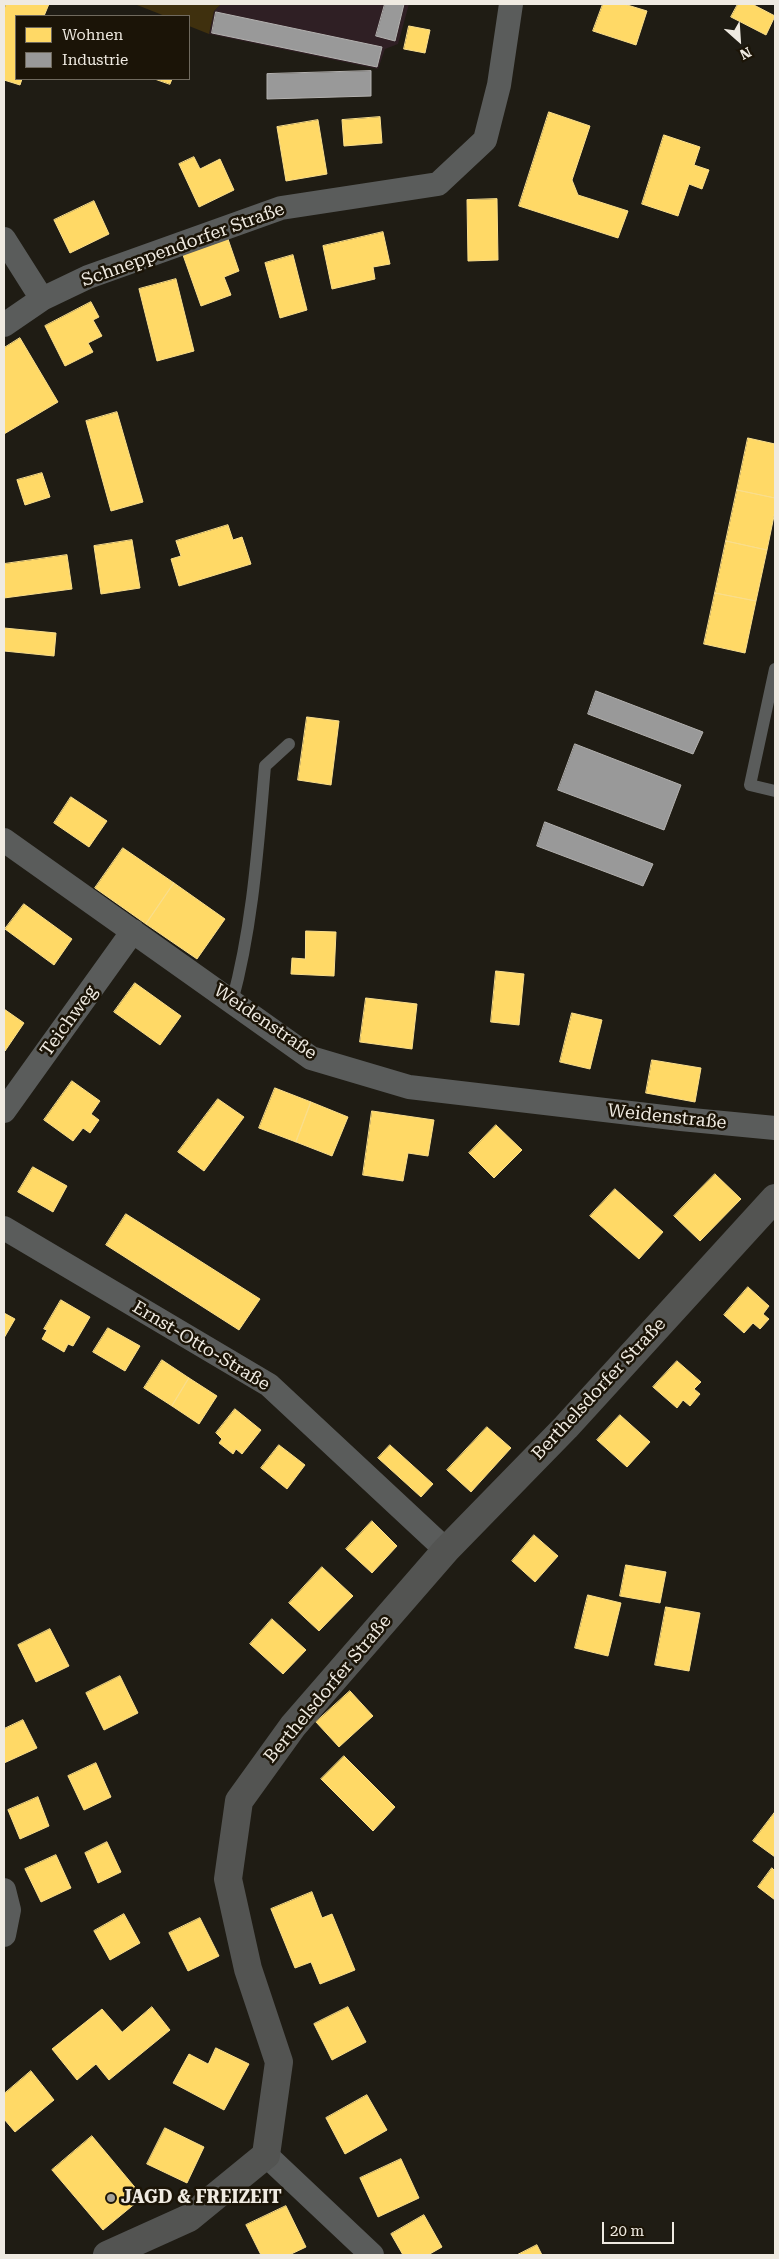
<!DOCTYPE html>
<html>
<head>
<meta charset="utf-8">
<style>
  body { margin:0 }
  #map { position:relative; width:779px; height:2259px; overflow:hidden; background:#1f1c14; font-family:"Roboto Serif",serif }
  canvas { display:block }
  .frame { position:absolute; inset:0; border:5px solid #efeae1; pointer-events:none }
  .legend { position:absolute; left:15px; top:15px; width:175px; height:65px; box-sizing:border-box; background:#1b1407; border:1px solid #706a5e; margin:0; padding:6px 9px; list-style:none; font-size:15px; color:#efeae1 }
  .legend li { display:flex; align-items:center; gap:10px; height:25px }
  .legend b { width:25px; border:1px solid #706a5e }
  .north { position:absolute; left:714px; top:15px; width:50px; height:50px; -webkit-text-stroke:4px #1b1407; paint-order:stroke; rotate:154deg; font-size:14px; font-weight:700; line-height:20px; text-align:center; color:#efeae1 }
  .north::after { content:''; display:block; margin:auto; width:18px; height:22px; background:#efeae1; clip-path:polygon(50% 0,100% 100%,50% 72%,0 100%) }
  .scale { position:absolute; left:602px; top:2222px; width:72px; height:22px; box-sizing:border-box; border:2px solid #efeae1; border-top:0; padding-left:6px; font-size:15px; line-height:18px; white-space:nowrap; color:#efeae1; -webkit-text-stroke:4px #1b1407; paint-order:stroke }
</style>
</head>
<body>
<div id="map">
<canvas width="779" height="2259"></canvas>
<div class="frame"></div>
<ul class="legend">
<li><b style="height:14px;background:#ffd966"></b>Wohnen</li>
<li><b style="height:14px;background:#999"></b>Industrie</li>
</ul>
<div class="north">N</div>
<div class="scale">20 m</div>
</div>
<script>
const g = document.querySelector('canvas').getContext('2d');
g.lineJoin = 'round';
function paint(path, color) {
  g.fillStyle = color;
  g.fill(path, 'evenodd');
}
function strokePath(path, color, width, dash) {
  g.strokeStyle = color;
  g.lineWidth = width;
  g.lineCap = dash ? 'butt' : 'round';
  g.setLineDash(dash || []);
  g.stroke(path);
}
function label(font, color, halo, rows, align = 'center') {
  g.font = font + ' "Roboto Serif",serif';
  g.lineWidth = 5;
  g.setLineDash([]);
  g.textBaseline = 'middle';
  g.strokeStyle = halo;
  g.fillStyle = color;
  for (const [text, x, y, turn = 0] of rows) {
    g.save();
    g.translate(x, y);
    g.rotate((+turn || 0) * Math.PI / 180);
    g.textAlign = isNaN(turn) ? turn : align;
    if (halo) g.strokeText(text, 0, 0);
    g.fillText(text, 0, 0);
    g.restore();
  }
}
paint(new Path2D(`
  M 221,4 L 409,4 L 398,44 L 385,49 L 378,69 L 209,34 L 214,11 Z`), '#2f1f24');
paint(new Path2D(`
  M 138,4 L 221,4 L 214,11 L 209,34 L 189,26 L 189,16 L 165,16 L 137,5 Z`), '#3f300e');
const homes = new Path2D(`
  M 6,4 L 49,4 L 44,16 L 16,16 L 16,79 L 22,79 L 20,85 L 4,80 L 4,11 Z
  M 603,4 L 624,4 L 647,11 L 636,45 L 593,31 Z
  M 738,4 L 752,4 L 775,16 L 766,35 L 731,17 Z
  M 409,26 L 430,30 L 425,53 L 404,49 Z
  M 155,79 L 172,79 L 170,84 Z
  M 549,112 L 590,126 L 572,180 L 578,195 L 628,211 L 618,238 L 519,206 Z
  M 380,117 L 382,143 L 344,146 L 342,120 Z
  M 318,120 L 327,174 L 286,181 L 277,127 Z
  M 664,135 L 700,147 L 694,165 L 709,170 L 702,189 L 689,184 L 678,216 L 642,204 Z
  M 194,157 L 200,169 L 220,159 L 234,190 L 199,207 L 179,164 Z
  M 497,199 L 498,260 L 468,261 L 467,200 Z
  M 94,201 L 109,234 L 70,253 L 54,220 Z
  M 383,232 L 390,264 L 373,267 L 375,279 L 332,289 L 323,246 Z
  M 228,239 L 239,271 L 224,277 L 231,295 L 201,306 L 183,255 Z
  M 293,255 L 307,310 L 280,318 L 265,263 Z
  M 176,279 L 194,351 L 157,361 L 139,289 Z
  M 91,302 L 99,317 L 93,320 L 102,336 L 88,343 L 93,352 L 65,366 L 45,326 Z
  M 20,338 L 58,402 L 4,434 L 4,348 Z
  M 117,412 L 143,502 L 111,511 L 86,421 Z
  M 748,438 L 775,444 L 775,498 L 737,490 Z
  M 42,473 L 50,497 L 25,505 L 17,480 Z
  M 737,490 L 775,498 L 775,511 L 767,550 L 726,541 Z
  M 228,525 L 233,540 L 242,537 L 251,564 L 179,586 L 171,559 L 181,556 L 176,541 Z
  M 132,540 L 140,588 L 101,594 L 94,546 Z
  M 726,541 L 767,550 L 756,601 L 715,593 Z
  M 67,555 L 72,589 L 4,598 L 4,564 Z
  M 715,593 L 756,601 L 745,653 L 704,644 Z
  M 4,628 L 56,633 L 54,656 L 4,651 Z
  M 307,717 L 339,721 L 331,785 L 298,780 Z
  M 71,797 L 107,821 L 89,847 L 54,823 Z
  M 123,848 L 174,883 L 146,924 L 95,888 Z
  M 174,883 L 225,919 L 197,959 L 146,924 Z
  M 24,904 L 72,939 L 54,965 L 5,929 Z
  M 306,931 L 336,932 L 334,976 L 291,974 L 292,958 L 305,959 Z
  M 496,971 L 524,974 L 519,1025 L 491,1022 Z
  M 135,983 L 181,1016 L 160,1045 L 114,1012 Z
  M 366,998 L 417,1004 L 412,1049 L 360,1042 Z
  M 4,1009 L 24,1023 L 5,1051 L 4,1050 Z
  M 572,1013 L 602,1020 L 590,1069 L 560,1062 Z
  M 652,1060 L 701,1068 L 695,1102 L 646,1093 Z
  M 72,1081 L 100,1101 L 91,1114 L 99,1120 L 90,1133 L 83,1128 L 73,1141 L 44,1120 Z
  M 275,1088 L 311,1102 L 296,1142 L 259,1128 Z
  M 218,1099 L 244,1117 L 204,1171 L 178,1152 Z
  M 311,1102 L 348,1117 L 332,1156 L 296,1142 Z
  M 372,1111 L 434,1120 L 428,1156 L 408,1153 L 403,1181 L 363,1175 Z
  M 496,1125 L 522,1150 L 494,1178 L 469,1153 Z
  M 33,1167 L 67,1186 L 53,1212 L 18,1192 Z
  M 715,1174 L 741,1199 L 700,1241 L 674,1216 Z
  M 615,1189 L 663,1232 L 639,1259 L 590,1216 Z
  M 126,1214 L 260,1299 L 239,1330 L 106,1245 Z
  M 748,1287 L 769,1306 L 763,1314 L 769,1319 L 760,1329 L 753,1323 L 744,1333 L 724,1315 Z
  M 61,1300 L 90,1317 L 73,1346 L 68,1344 L 64,1352 L 42,1339 L 47,1330 L 44,1329 Z
  M 4,1313 L 15,1319 L 4,1338 Z
  M 108,1328 L 140,1346 L 125,1371 L 93,1352 Z
  M 162,1360 L 189,1378 L 172,1406 L 144,1388 Z
  M 677,1361 L 701,1382 L 694,1389 L 700,1394 L 690,1406 L 683,1400 L 677,1408 L 653,1387 Z
  M 189,1378 L 217,1396 L 199,1424 L 172,1406 Z
  M 235,1409 L 261,1430 L 242,1454 L 236,1449 L 233,1454 L 219,1443 L 222,1439 L 216,1433 Z
  M 620,1415 L 650,1442 L 627,1467 L 597,1440 Z
  M 487,1427 L 511,1448 L 471,1492 L 447,1470 Z
  M 279,1445 L 305,1465 L 287,1489 L 261,1468 Z
  M 390,1445 L 433,1484 L 421,1497 L 378,1458 Z
  M 372,1521 L 397,1546 L 372,1573 L 346,1549 Z
  M 534,1535 L 558,1556 L 535,1582 L 512,1561 Z
  M 626,1565 L 666,1572 L 660,1603 L 620,1596 Z
  M 322,1567 L 353,1596 L 319,1631 L 289,1603 Z
  M 588,1595 L 621,1603 L 608,1656 L 575,1648 Z
  M 666,1607 L 700,1613 L 689,1671 L 655,1665 Z
  M 272,1619 L 306,1650 L 283,1674 L 250,1644 Z
  M 50,1629 L 69,1666 L 36,1682 L 18,1645 Z
  M 120,1676 L 138,1713 L 104,1730 L 86,1693 Z
  M 350,1691 L 373,1716 L 339,1747 L 316,1722 Z
  M 23,1720 L 37,1748 L 4,1763 L 4,1729 Z
  M 344,1756 L 395,1807 L 373,1831 L 321,1779 Z
  M 96,1763 L 111,1797 L 84,1810 L 68,1776 Z
  M 38,1797 L 49,1826 L 20,1839 L 8,1810 Z
  M 775,1812 L 775,1857 L 753,1841 Z
  M 107,1842 L 121,1872 L 98,1883 L 85,1853 Z
  M 56,1855 L 71,1888 L 41,1902 L 25,1869 Z
  M 772,1868 L 775,1871 L 775,1900 L 758,1887 Z
  M 312,1892 L 322,1918 L 332,1914 L 355,1970 L 320,1984 L 311,1962 L 295,1968 L 271,1909 Z
  M 124,1914 L 140,1943 L 110,1960 L 94,1931 Z
  M 200,1918 L 219,1956 L 188,1971 L 169,1933 Z
  M 152,2007 L 170,2030 L 109,2080 L 96,2064 L 77,2080 L 52,2049 L 102,2009 L 122,2032 Z
  M 348,2007 L 366,2042 L 332,2060 L 314,2024 Z
  M 216,2048 L 249,2064 L 224,2110 L 173,2083 L 189,2054 L 208,2064 Z
  M 31,2071 L 54,2100 L 15,2132 L 4,2119 L 4,2094 Z
  M 367,2095 L 387,2130 L 345,2154 L 326,2118 Z
  M 165,2128 L 204,2147 L 187,2183 L 147,2164 Z
  M 92,2136 L 143,2197 L 103,2230 L 52,2170 Z
  M 401,2159 L 419,2198 L 378,2217 L 360,2178 Z
  M 286,2206 L 306,2247 L 289,2255 L 261,2255 L 246,2225 Z
  M 424,2215 L 442,2247 L 428,2255 L 403,2255 L 391,2234 Z
  M 537,2245 L 542,2255 L 517,2255 Z`);
paint(homes, '#ffd966');
strokePath(homes, '#fade8b', 1);
const industry = new Path2D(`
  M 385,4 L 404,4 L 395,41 L 376,36 Z
  M 216,12 L 382,47 L 377,67 L 212,33 Z
  M 371,71 L 371,96 L 267,99 L 267,74 Z
  M 596,691 L 703,732 L 693,754 L 588,714 Z
  M 575,744 L 681,785 L 664,830 L 558,790 Z
  M 545,822 L 653,864 L 643,886 L 537,846 Z`);
paint(industry, '#999');
strokePath(industry, '#b3b1af', 1);
strokePath(new Path2D(`
  M 775,669 L 750,785 L 775,791
  M 232,1002 C 253,925 258,845 265,766 L 289,744`), '#5a5c5b', 12);
strokePath(new Path2D(`
  M 4,239 L 42,299
  M 4,325 L 42,299 L 88,277 L 281,208 L 438,184 L 485,140 L 499,85 L 511,4
  M 4,840 L 311,1058 L 409,1087 L 681,1119 L 775,1128
  M 4,1111 L 133,931
  M 4,1228 L 269,1385 L 446,1550
  M 4,1890 L 9,1910 L 4,1935
  M 266,2155 L 372,2255`), '#5a5c5b', 24);
strokePath(new Path2D(`
  M 107,2255 L 189,2218 L 266,2155 L 279,2062 L 248,1969 L 228,1879 L 239,1801 L 293,1726 L 446,1550 L 566,1427 L 775,1198`), '#535452', 28);
for (const [x, y, r, color] of [
  [111,2198,5,"#a6a299"]
]) {
  const dot = new Path2D();
  dot.arc(x, y, r, 0, 2 * Math.PI);
  g.fillStyle = color;
  g.fill(dot);
  strokePath(dot, '#1b1407', 2);
}
label('18px', '#efeae1', '#1b1407', [
  ["Schneppendorfer Straße",183,245,-20],
  ["Teichweg",69,1021,-54],
  ["Weidenstraße",265,1022,34],
  ["Weidenstraße",667,1117,6],
  ["Ernst-Otto-Straße",201,1346,31],
  ["Berthelsdorfer Straße",599,1389,-47],
  ["Berthelsdorfer Straße",328,1689,-50]
]);
label('bold 18px', '#efeae1', '#1b1407', [
  ["JAGD & FREIZEIT",121,2198]
], 'left');
</script>
</body>
</html>
